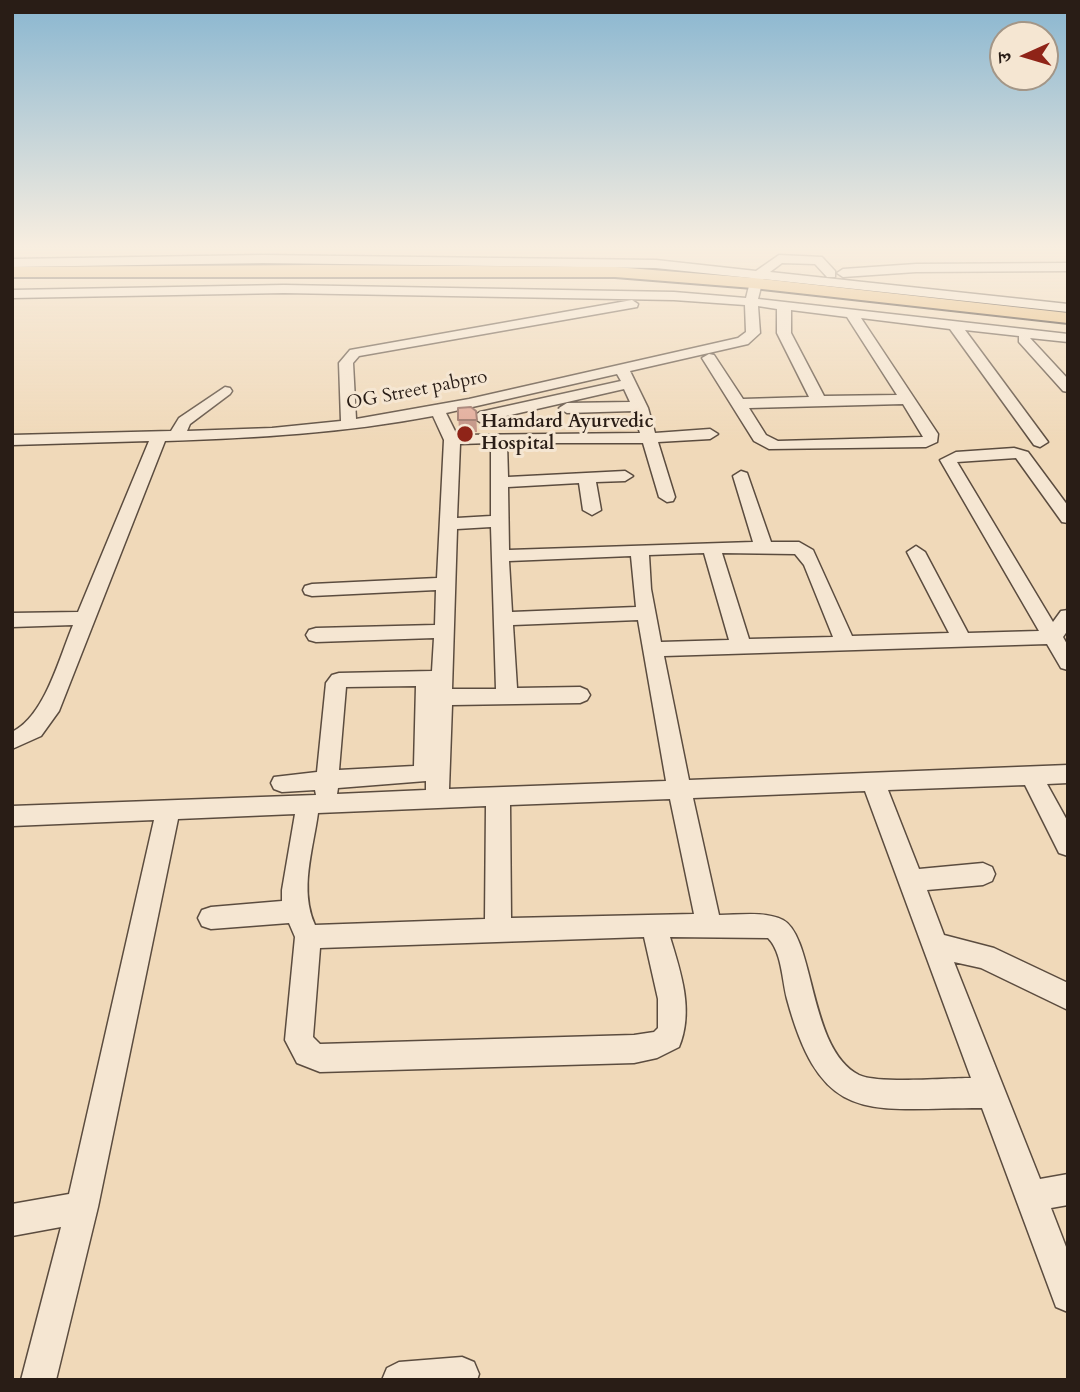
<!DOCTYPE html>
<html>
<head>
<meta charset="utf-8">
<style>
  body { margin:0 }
  #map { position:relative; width:1080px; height:1392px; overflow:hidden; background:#f0d9b9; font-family:Cardo,"Noto Serif Devanagari",serif }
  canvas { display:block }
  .frame { position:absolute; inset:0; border:14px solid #291d16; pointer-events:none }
  .north { position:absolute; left:989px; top:21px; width:70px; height:70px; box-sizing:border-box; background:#f5e6d2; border:2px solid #a39687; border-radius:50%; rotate:266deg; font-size:19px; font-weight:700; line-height:28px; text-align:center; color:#291d16 }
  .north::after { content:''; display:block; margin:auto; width:24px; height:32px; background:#8f2418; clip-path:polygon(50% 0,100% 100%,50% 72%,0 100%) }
</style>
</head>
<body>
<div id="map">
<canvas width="1080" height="1392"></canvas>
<div class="frame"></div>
<div class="north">उ</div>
</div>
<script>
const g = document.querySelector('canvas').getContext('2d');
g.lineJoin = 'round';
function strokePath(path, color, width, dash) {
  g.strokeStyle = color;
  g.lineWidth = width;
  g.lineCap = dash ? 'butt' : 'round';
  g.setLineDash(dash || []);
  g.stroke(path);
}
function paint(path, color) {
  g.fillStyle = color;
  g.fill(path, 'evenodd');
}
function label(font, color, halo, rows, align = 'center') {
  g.font = font + ' Cardo,serif';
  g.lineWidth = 6;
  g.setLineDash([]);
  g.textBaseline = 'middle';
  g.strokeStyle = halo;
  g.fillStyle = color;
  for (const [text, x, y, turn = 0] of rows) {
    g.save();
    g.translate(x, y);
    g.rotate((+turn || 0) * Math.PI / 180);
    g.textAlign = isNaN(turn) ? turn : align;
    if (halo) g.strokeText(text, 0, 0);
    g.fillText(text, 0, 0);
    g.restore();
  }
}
const minor = new Path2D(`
  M 263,255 L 656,260 L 756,271 L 779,255 L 822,257 L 835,271 L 835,277 L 827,277 L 815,264 L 782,263 L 770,272 L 1068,304 L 1068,312 L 763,279 L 758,299 L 1068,334 L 1068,342 L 1030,338 L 1068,379 L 1068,392 L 1063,391 L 1019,342 L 1019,336 L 965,330 L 1048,442 L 1040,447 L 1034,445 L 950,329 L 861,318 L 938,434 L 937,442 L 926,447 L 769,449 L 754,441 L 702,358 L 709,354 L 714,355 L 743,399 L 809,397 L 777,333 L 777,309 L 758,306 L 760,333 L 748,344 L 630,371 L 648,408 L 655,433 L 710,429 L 718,434 L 710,439 L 658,442 L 675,497 L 673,501 L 667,502 L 659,497 L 643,443 L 507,443 L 508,477 L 625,471 L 633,476 L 625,481 L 596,482 L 601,510 L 592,515 L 583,510 L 579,483 L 508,487 L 509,550 L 753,542 L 733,476 L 741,471 L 747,473 L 771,542 L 799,542 L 813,550 L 852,636 L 949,633 L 907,552 L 916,546 L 925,552 L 968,633 L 1039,631 L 940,460 L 956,452 L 1014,448 L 1028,452 L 1068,506 L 1068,523 L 1062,522 L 1016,458 L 957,462 L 1053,622 L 1061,611 L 1068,610 L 1068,630 L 1063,637 L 1068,646 L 1068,670 L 1061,668 L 1047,644 L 664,656 L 689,780 L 1068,765 L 1068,783 L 1047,784 L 1068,822 L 1068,856 L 1059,853 L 1025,785 L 888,790 L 919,869 L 983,863 L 992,867 L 995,874 L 992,881 L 983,885 L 927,890 L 944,935 L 994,948 L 1068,983 L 1068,1010 L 981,968 L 954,962 L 1040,1179 L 1068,1174 L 1068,1205 L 1051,1208 L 1068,1252 L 1068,1312 L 1056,1307 L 982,1108 C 869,1108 822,1128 787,999 C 782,980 782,952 768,938 L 670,937 C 681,973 694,1011 679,1047 L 657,1058 L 634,1063 L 320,1072 L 297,1063 L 285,1040 L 295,937 L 289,923 L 211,929 L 202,926 L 198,918 L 202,910 L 211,907 L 282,901 L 282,890 L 295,814 L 178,819 L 98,1207 L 56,1380 L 21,1380 L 61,1227 L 12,1236 L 12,1204 L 69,1194 L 154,820 L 12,826 L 12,806 L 316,795 L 315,790 L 282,792 L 274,789 L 271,783 L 274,777 L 317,772 L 326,683 L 332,675 L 339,673 L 432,671 L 434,638 L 316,642 L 309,640 L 306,635 L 309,630 L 316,628 L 435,625 L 436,590 L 312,596 L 305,594 L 303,590 L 305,586 L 312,584 L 437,578 L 444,440 L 433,416 C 344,433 256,438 165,441 L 59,711 L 41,736 L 12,749 L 12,732 C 45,716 59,658 73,625 L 12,627 L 12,613 L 78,612 L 149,441 L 12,445 L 12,435 L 171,431 L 179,418 L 225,387 L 230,388 L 232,391 L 230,394 L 190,424 L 187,431 L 272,428 L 341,421 L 339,363 L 350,350 L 632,300 L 638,304 L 637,307 L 359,356 L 353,363 L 356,419 L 469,399 L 738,338 L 746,332 L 745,305 L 674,300 L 284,293 L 12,298 L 12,290 L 284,285 L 674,292 L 746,298 L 751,278 L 656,268 L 263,263 L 12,267 L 12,259 ZM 791,310 L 847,317 L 897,395 L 824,396 L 791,333 ZM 617,374 L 621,381 L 480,412 L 472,417 L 480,422 L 624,389 L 630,402 L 567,403 L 559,408 L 567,413 L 633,411 L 640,433 L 457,435 L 446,413 ZM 903,404 L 923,437 L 778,441 L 766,435 L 749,408 ZM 491,443 L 491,516 L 457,518 L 460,444 ZM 491,527 L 496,689 L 452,689 L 457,529 ZM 704,553 L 729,640 L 661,642 L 651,589 L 649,555 ZM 722,553 L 795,554 L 804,565 L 833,637 L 749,639 ZM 631,556 L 636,607 L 512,612 L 509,561 ZM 638,620 L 666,781 L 449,789 L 452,705 L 580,703 L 587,700 L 590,695 L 587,690 L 580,687 L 517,688 L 513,625 ZM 416,686 L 414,766 L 339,770 L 346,687 ZM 426,781 L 426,790 L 337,794 L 338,788 ZM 865,791 L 971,1078 C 947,1078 878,1084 859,1075 C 808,1049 815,937 783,920 C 765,911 739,915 719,915 L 693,798 ZM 670,799 L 694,914 L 511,918 L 510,805 ZM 486,806 L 485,919 L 315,925 C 299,890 313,850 318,813 ZM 644,937 L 658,999 L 658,1028 L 654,1032 L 634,1035 L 320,1044 L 313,1037 L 320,948 Z
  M 1068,263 L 1068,271 L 916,272 L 843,277 L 837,273 L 843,269 L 916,264 Z
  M 462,1357 L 474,1362 L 479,1374 L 477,1380 L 382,1380 L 387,1368 L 399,1362 Z`);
const major = new Path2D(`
  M 316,265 L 615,267 L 753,278 L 1068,313 L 1068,323 L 753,288 L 615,277 L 12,277 L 12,267 Z`);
strokePath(minor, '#5b4c3f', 3);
strokePath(major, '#291d16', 4);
paint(minor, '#f5e6d2');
paint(major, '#e8bc7c');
paint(new Path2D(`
  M 458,408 L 476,411 L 477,432 L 459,432 Z`), '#c29284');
const building = new Path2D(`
  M 471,407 L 476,411 L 477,420 L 458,420 L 458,408 Z`);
paint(building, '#e2aa99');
strokePath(building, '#9e776b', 2);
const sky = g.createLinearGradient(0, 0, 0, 440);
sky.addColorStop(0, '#89b6d0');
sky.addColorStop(0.56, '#f8eee0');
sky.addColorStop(1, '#f8eee000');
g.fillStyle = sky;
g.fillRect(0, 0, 1080, 440);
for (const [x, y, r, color] of [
  [465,434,9,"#8f2418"]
]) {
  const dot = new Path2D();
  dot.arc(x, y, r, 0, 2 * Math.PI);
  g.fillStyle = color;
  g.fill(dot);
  strokePath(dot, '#f5e6d2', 2.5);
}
label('19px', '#291d16', '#f5e6d2', [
  ["OG Street pabpro",417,391,-11]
]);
label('bold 19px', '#291d16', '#f5e6d2', [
  ["Hamdard Ayurvedic",481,423],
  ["Hospital",481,445]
], 'left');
</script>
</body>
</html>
